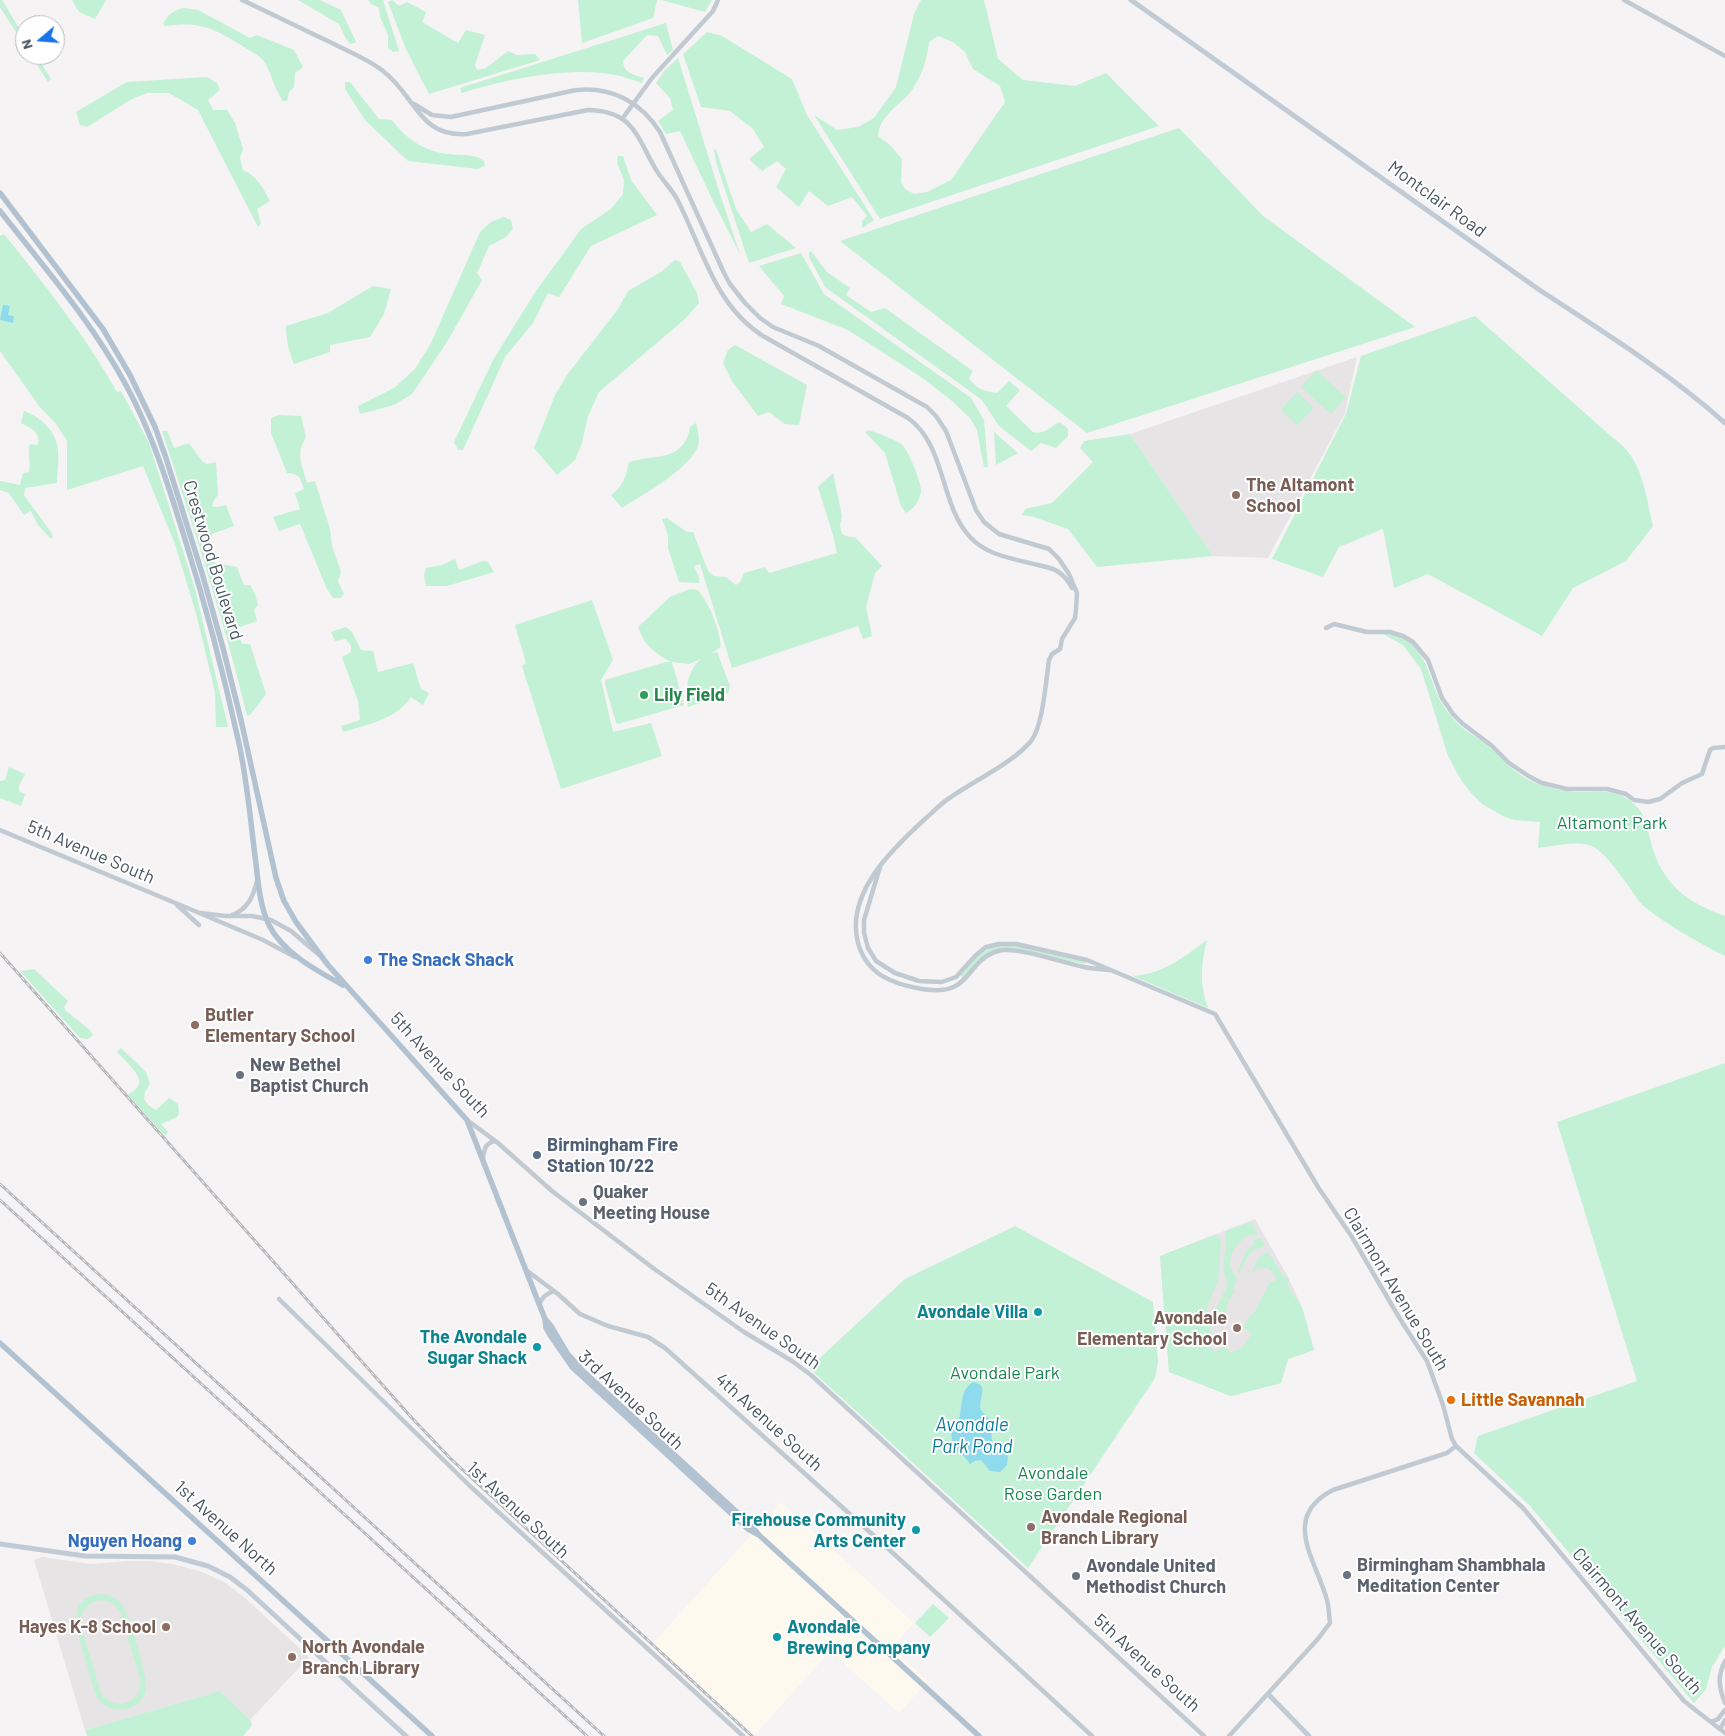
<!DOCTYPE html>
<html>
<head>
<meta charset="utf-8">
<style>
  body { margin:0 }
  #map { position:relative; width:1725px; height:1736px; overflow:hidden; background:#f5f3f3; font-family:Barlow,sans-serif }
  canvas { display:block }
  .north { position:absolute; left:15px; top:15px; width:50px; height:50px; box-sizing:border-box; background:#fff; border:1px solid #b7bbc0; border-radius:50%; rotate:252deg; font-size:14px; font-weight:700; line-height:20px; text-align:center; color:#4a5661 }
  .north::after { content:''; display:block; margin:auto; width:18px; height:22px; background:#1a73e8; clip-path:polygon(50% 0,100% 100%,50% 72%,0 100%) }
</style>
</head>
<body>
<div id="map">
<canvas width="1725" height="1736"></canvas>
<div class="north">N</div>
</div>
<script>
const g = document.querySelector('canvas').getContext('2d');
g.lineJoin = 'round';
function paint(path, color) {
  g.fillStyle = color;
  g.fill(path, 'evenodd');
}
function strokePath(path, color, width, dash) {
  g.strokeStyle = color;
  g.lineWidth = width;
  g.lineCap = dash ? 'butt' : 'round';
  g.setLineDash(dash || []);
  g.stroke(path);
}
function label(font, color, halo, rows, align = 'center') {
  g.font = font + ' Barlow,sans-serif';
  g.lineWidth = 4;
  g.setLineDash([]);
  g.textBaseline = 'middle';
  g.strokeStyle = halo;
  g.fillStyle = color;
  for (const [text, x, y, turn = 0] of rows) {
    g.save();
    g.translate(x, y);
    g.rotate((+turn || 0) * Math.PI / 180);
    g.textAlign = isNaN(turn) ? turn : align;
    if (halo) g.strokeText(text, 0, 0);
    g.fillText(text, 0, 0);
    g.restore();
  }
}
paint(new Path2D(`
  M 781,1502 L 914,1623 L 892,1648 L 928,1681 L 899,1713 L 830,1651 L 755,1735 L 653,1643 Z`), '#fdf9ef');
paint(new Path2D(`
  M 1357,357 L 1345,413 L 1268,558 L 1213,556 L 1130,434 Z
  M 1255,1219 L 1288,1277 L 1302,1307 L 1314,1350 L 1288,1359 L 1281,1383 L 1231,1396 L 1169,1372 L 1160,1256 Z
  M 42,1557 L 91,1564 L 128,1561 L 150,1561 L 172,1564 L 200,1571 L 224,1582 L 244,1597 L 309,1657 L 250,1720 L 220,1691 L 85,1730 L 34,1560 Z`), '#e6e4e5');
paint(new Path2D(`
  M 0,0 L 2,0 L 25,38 L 25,46 L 0,7 Z
  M 72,0 L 106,0 L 95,19 L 79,12 Z
  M 298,0 L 320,0 L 341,10 L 356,42 L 351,44 L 346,39 L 339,24 Z
  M 368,0 L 383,0 L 399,51 L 393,52 L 388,48 L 388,35 L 380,17 L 379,8 L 371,4 Z
  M 392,0 L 399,6 L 407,2 L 426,12 L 422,22 L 458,43 L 466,30 L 485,35 L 475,65 L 477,70 L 486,68 L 508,51 L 517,55 L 535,54 L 540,60 L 429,94 L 406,49 L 388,2 Z
  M 578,0 L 657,0 L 653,18 L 582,43 Z
  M 661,0 L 712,0 L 705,12 Z
  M 921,0 L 984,0 L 998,59 L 1023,80 L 1075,86 L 1106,73 L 1159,126 L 880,219 L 814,115 L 837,130 L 858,127 L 874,118 L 896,87 L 914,14 ZM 938,36 L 953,42 L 965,52 L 973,69 L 1000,86 L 1005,102 L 951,180 L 927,192 L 914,194 L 905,189 L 901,182 L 902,159 L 890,145 L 878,136 C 879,115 901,105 912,90 C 922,75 927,60 929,42 Z
  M 185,8 L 198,10 L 250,38 L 257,35 L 294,50 L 303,67 L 295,73 L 294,87 L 289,92 L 287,101 L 283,101 C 274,89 272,73 263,60 C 259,55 250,51 244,47 C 214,28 201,21 165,26 L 163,24 C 168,15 174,9 185,8 Z
  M 666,23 L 673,50 L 667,55 L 658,36 L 647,35 L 623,61 C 623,73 635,75 644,78 L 642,83 C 635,81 628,78 620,76 C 575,65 506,79 462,93 L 460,88 Z
  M 707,32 L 722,36 L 792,79 L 807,115 L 874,220 L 862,228 L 862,221 L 867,216 L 852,197 L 828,206 L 809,191 L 799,207 L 776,187 L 786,169 L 777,161 L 762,171 L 749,159 L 764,147 L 753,129 L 730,111 L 701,107 L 683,54 Z
  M 31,55 L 36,55 L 51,79 L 48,82 Z
  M 678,58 L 719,191 L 740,254 L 714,203 L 680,131 L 666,134 L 658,121 L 673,110 L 670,98 L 656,83 L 665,70 Z
  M 207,77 L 217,83 L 220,90 L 208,100 L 213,110 L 227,110 L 235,123 L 243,149 L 240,158 L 243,170 C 257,176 263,188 270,201 L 257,209 L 261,224 L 258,227 L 198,110 L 169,93 L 147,93 L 130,100 L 87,127 L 80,125 L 76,112 L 127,82 Z
  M 345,82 L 350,82 L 379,119 L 392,120 C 406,139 425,152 449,154 C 461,156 473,153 484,161 L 485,166 L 478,169 L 408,161 L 365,120 L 345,89 Z
  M 1179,128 L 1263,216 L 1415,327 L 1087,433 L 840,241 Z
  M 714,149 L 716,150 L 736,209 L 751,232 L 767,224 L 796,248 L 749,263 L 716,162 Z
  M 618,156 L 623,156 L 631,180 L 657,215 L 591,246 L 559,297 L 548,293 L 533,323 L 505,357 L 463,450 L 458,450 L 454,442 L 493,360 L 536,291 L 581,229 L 611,209 L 623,194 L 624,180 L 617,163 Z
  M 504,217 L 511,220 L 513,229 L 506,237 L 489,246 L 477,273 L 482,280 L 447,342 L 412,394 L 394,405 L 360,414 L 358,406 L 394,388 L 415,369 L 431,343 L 480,232 L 491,222 Z
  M 4,234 C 45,285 85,335 117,392 L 121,391 L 149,443 L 195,589 L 228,727 L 216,727 L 215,692 L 196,613 L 175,544 L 143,466 L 67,490 L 67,441 L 56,424 L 39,406 L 0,351 L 0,236 Z
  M 811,251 L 827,272 L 850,288 L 846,295 L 871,312 L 885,308 L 973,371 L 969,378 C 976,389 984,391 997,393 L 1009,381 L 1020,390 L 1006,406 L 1033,432 C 1045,435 1050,426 1060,422 L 1068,429 L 1068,436 L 1056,448 L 1041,443 L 1031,451 L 999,426 L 982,400 L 825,287 L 809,257 L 809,253 Z
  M 801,253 L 824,294 L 971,398 L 984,420 L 988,467 L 984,467 L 977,430 L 970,418 L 952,401 L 921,377 L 848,330 L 781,304 L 784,296 L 759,266 Z
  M 675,260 L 680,262 L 697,293 L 699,303 L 685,319 L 599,392 L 588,416 L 582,443 L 575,460 L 557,475 L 534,448 L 555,395 L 567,375 L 618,309 L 628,291 L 661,272 Z
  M 373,286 L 391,289 L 384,314 L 370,337 L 330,345 L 330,352 L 294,364 C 289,351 286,340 286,326 L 328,313 Z
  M 1475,316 L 1613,438 C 1643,458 1645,493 1653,526 L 1626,561 L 1573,588 L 1542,636 L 1428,574 L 1394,588 L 1383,529 L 1339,547 L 1323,577 L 1272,559 L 1346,414 L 1361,356 Z
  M 735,345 L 807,385 L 799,425 L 785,424 L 769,412 L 758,416 L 732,381 L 723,363 L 728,350 Z
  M 1316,370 L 1346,397 L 1331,414 L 1301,387 Z
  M 1297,392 L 1314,408 L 1297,425 L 1281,410 Z
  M 24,411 C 41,417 57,432 58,451 C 59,462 57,473 57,483 L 25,488 L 24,495 L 51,532 L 53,538 L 50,538 L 38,525 L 31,511 L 24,515 L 9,493 L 0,490 L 0,481 L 20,485 L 23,473 L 29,472 C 31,462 27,454 30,444 L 38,445 C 41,432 31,428 21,423 Z
  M 279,415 L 301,416 L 306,437 C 295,455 302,464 307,483 L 315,481 L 330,529 L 332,546 L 341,572 L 338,581 L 344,594 L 341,598 L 333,598 L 327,589 L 300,524 L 279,531 L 273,517 L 300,509 L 295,493 L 304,489 C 300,478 301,474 287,473 L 271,433 L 271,418 Z
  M 696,423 C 698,430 700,439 698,446 C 690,469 642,495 622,508 L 611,495 C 623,486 626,477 629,462 C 655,454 685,462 690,427 Z
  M 869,430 C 878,434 899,440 904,447 C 910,455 921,482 921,491 C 920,500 914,509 906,513 L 901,506 L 885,453 L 865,432 Z
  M 162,431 L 167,431 L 174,448 L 189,443 L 202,461 L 207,464 L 216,462 L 218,495 L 214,500 L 212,506 L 217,507 L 226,505 L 234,526 L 212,534 L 209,552 L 215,563 L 237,567 L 244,585 L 250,585 L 255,594 L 258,605 L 254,610 L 257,621 L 237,628 L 242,644 L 250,644 L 266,694 L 251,714 L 247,716 C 224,620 193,526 162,431 Z
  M 994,432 L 1018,453 L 996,465 Z
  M 1130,434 L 1213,556 L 1097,567 L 1068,529 L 1034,517 L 1022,515 L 1025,509 L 1052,503 L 1093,462 L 1080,448 L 1084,441 Z
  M 833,473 L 842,516 L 840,525 L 842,534 L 849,537 L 855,537 L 882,566 L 875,573 L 866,607 L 872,636 L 863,639 L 858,626 L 732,668 L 700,564 L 694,566 L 699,577 L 699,583 L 679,582 L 668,548 L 668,535 L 662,519 L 667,518 L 687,532 L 693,532 L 708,571 L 714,576 L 726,577 L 736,585 L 740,582 L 744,573 L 765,567 L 769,573 L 837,553 L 833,535 L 818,487 Z
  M 455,559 L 459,570 L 483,561 L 488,562 L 494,572 L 447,586 L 426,586 L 424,575 L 426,568 L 442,565 Z
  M 690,589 L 698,590 C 710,605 719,627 721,647 L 710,654 L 717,652 L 730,686 L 728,693 L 688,707 C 685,689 687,671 701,659 L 689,664 L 672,662 L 684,705 L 618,724 L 616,723 L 605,684 L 605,680 L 666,662 L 671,662 C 654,652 645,647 638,627 L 670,597 Z
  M 592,600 L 613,660 L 601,680 L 613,732 L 651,723 L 662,756 L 561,789 L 522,666 L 526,663 L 515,625 Z
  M 346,627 L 352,632 L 361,650 L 373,651 L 378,672 L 413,663 L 421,689 L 429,693 L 423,705 L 411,697 C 397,719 366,725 343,732 L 341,726 L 358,721 L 360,719 L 358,701 L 342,657 L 351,652 L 351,646 L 346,639 L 335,641 L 331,632 Z
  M 1383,634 C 1423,634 1427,673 1440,700 C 1446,711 1455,721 1464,729 C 1471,734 1479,739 1486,744 C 1502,757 1514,774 1533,782 C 1546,787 1560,791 1574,792 C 1596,793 1617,787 1635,805 C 1646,815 1647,828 1651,842 C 1661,883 1687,903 1725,916 L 1725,956 C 1699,943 1669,926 1646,908 C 1638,902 1633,892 1627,884 C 1593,838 1593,840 1538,848 L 1540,822 L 1515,820 L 1505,817 L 1482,804 L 1472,794 L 1461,780 L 1448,756 L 1421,669 L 1403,645 Z
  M 9,767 L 25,774 L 19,786 L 19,791 L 25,794 L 21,806 L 0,798 L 0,781 L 5,780 Z
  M 1207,940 C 1201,964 1199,984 1208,1008 L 1133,976 C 1163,974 1184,957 1207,940 Z
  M 1000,944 L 1016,945 L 1085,961 L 1086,963 L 1084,964 L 1010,949 L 992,952 L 963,979 L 962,978 L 961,975 C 974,959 980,950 1000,944 Z
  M 34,969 L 68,1001 L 64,1007 L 65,1010 L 90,1030 L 93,1035 L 88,1039 L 80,1038 L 20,971 Z
  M 121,1048 L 146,1072 L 150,1084 L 145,1092 L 144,1099 L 148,1105 L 156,1110 L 169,1098 L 178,1104 L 179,1114 L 177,1117 L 161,1124 L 168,1132 L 165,1136 L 128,1095 C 132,1092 138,1088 139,1084 C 142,1075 123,1058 117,1052 Z
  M 1725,1063 L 1725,1646 L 1712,1667 L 1706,1689 L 1694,1703 L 1530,1506 L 1474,1453 L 1478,1436 L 1637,1381 L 1557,1122 Z
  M 1251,1222 L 1258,1233 L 1252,1236 L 1250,1234 C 1239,1241 1227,1254 1231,1268 C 1232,1272 1236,1276 1237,1279 L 1233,1289 L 1235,1294 L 1233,1293 L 1229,1300 L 1222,1297 L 1228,1284 C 1218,1263 1229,1252 1225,1231 Z
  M 1015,1226 L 1153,1302 L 1158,1362 L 1155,1378 L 1028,1568 L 809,1368 L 905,1279 Z
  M 1214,1235 L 1219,1236 L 1221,1243 L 1218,1280 L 1206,1310 L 1217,1321 L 1209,1328 L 1217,1340 L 1210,1346 L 1215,1352 L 1224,1347 L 1230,1352 C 1242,1352 1246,1342 1252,1333 L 1243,1328 L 1250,1315 L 1253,1315 L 1270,1282 L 1276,1281 L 1274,1273 L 1268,1268 L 1258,1268 L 1252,1273 L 1258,1258 L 1268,1252 L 1285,1278 L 1288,1277 L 1289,1281 L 1288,1285 L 1291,1292 L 1302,1307 L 1314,1350 L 1288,1359 L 1281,1383 L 1231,1396 L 1169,1372 L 1160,1256 Z
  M 1260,1237 L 1265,1245 L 1260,1249 L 1258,1247 L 1249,1254 L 1240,1272 L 1241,1276 L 1238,1271 L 1246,1251 L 1254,1244 L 1254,1240 Z
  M 1221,1298 L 1229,1301 L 1226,1308 L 1228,1309 L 1226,1312 L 1221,1314 L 1215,1312 L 1213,1307 L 1216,1309 Z
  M 102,1594 C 110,1595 117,1598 122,1605 C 129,1614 148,1679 146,1689 C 141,1713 112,1716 98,1699 C 92,1687 89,1673 86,1661 C 79,1638 62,1596 102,1594 ZM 101,1600 L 112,1603 L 120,1611 L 140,1678 C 144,1702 115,1714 101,1693 L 81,1627 C 79,1612 87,1602 101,1600 Z
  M 933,1604 L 949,1618 L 930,1637 L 915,1623 Z
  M 220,1691 L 250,1720 L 252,1725 L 243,1736 L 87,1736 L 85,1730 Z`), '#c3f1d5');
paint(new Path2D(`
  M 3,305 L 10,306 L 8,315 L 14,316 L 13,323 L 0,320 Z
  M 973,1382 C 991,1385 977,1400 981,1410 C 984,1415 989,1417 992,1422 C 993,1430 989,1440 995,1446 C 999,1451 1004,1451 1008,1457 L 1007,1465 L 1000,1472 L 990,1471 L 981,1460 L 975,1461 L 970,1464 L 963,1455 L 956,1452 L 950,1445 C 954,1440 950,1437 952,1431 C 953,1427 957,1424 958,1421 C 964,1406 958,1392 973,1382 Z`), '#90daee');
strokePath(new Path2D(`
  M 242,0 C 272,14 302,29 332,43 C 349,52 368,59 383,71 C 416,96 418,137 467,134 L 588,110 C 633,111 636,135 655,168 C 661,179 671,188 677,199 C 702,247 714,305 763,336 L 908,418 C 947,446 939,505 971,538 C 988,556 1015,559 1038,565 C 1046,567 1054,568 1060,573 C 1065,577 1069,582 1072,588
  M 1624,0 L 1725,56
  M 414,104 L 432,115 L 451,117 L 576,90 C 611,86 641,102 660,132 L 724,273 L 730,284 L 745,303 L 760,318 L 773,327 L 819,346 L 927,407 L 936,416 L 946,431 L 976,510 L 984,522 L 999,534 L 1049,549 L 1059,559 L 1069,574 L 1077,593 L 1076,609 L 1075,618 L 1062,639 L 1060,649 L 1052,654 L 1049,660 C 1046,680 1043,726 1031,741 C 1013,763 975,780 951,797 C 941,803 933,812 925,819 C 892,849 845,894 858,943 C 867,975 893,984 922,989 C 974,997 963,962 998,951 C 1017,946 1063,963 1084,967 C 1092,969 1101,969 1110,970
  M 622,119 L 652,78 L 713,11 L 718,0
  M 1326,628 L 1334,624 L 1367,632 L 1390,632 L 1403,636 L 1413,642 L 1428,660 L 1442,698 L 1453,714 L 1463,724 L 1491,745 L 1509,763 L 1530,777 L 1542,783 L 1567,789 L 1607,789 L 1626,794 L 1634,800 L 1648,802 L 1660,799 L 1682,783 L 1702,774 L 1710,750 L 1713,748 L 1725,747
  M 0,830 L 197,912 L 263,940 L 295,957
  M 880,867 L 864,920 L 864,933 L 868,948 L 876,961 L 895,973 L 919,981 L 942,982 L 956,977 L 976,955 L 986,947 L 999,944 L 1016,944 L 1087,960 L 1215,1014 L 1318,1187 L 1352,1237 L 1400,1319 L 1427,1361 L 1443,1405 L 1452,1439 L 1456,1446 L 1523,1508 L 1684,1701 L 1725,1733
  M 177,905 L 199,925
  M 200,913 L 226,916 L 252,916 L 271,920 L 291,931 L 318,954
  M 232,915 C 248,909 253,897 257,881
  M 467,1120 L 498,1143 L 552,1191 L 653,1268 L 744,1332 L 792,1361 L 811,1375 L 1204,1736
  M 483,1159 C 484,1150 485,1143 495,1141
  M 526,1270 L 558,1294 L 580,1314 L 608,1326 L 648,1337 L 665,1348 L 882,1543 L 1092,1736
  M 279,1299 L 471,1487 L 743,1736
  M 539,1305 C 542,1297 546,1294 554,1291
  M 1725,1661 C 1717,1676 1719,1688 1725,1703
  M 1711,1722 L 1718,1719 L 1725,1710
  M 1720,1729 L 1725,1720
  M 1229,1736 L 1317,1640 L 1330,1623 C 1329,1616 1329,1607 1327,1600 C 1316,1560 1280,1517 1333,1490 L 1447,1453 L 1456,1446`), '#c1cad2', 4.5);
strokePath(new Path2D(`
  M 1131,0 L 1538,289 C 1602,331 1668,372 1725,423
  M 0,1544 L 85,1556 L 175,1557 L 208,1566 L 230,1577 L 247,1590 L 406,1736
  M 1268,1694 L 1309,1736`), '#c1cbd6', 5);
strokePath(new Path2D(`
  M 0,193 L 103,329 L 130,375 L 155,427 L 166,458 L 202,573 L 223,648 L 241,720 L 276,878 L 284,901 L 296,922 L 328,965 L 467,1120 L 545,1319 L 546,1328 L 550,1335 L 572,1367 L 748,1529 L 759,1535
  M 0,211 C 44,267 92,322 126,385 C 152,433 168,484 184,536 C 205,603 223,671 238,739 C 247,778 250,817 255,856 C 258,879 259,904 269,925 C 282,952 317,971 343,985
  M 545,1319 L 551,1326 L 567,1353 L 583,1371 L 751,1525 L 759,1535 L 979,1736
  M 0,1343 L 432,1736`), '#b3c2d1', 5.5);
const rail = new Path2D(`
  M 0,953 L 411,1417 L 451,1459 L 752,1736
  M 0,1184 L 604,1736
  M 0,1200 L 587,1736`);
strokePath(rail, '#b5b8bd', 3);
strokePath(rail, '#fff', 1, [4]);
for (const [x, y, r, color] of [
  [1236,495,5,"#8d6e63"],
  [644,695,5,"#2e9e5b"],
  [368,960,5,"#3f7fe0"],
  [195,1025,5,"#8d6e63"],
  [240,1075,5,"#6b7280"],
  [537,1155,5,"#5c6f8a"],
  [583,1202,5,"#6b7280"],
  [1038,1312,5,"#0f9aa8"],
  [1237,1328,5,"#8d6e63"],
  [537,1347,5,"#0f9aa8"],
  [1451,1400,5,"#e8710a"],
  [1031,1527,5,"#8d6e63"],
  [916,1530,5,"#0f9aa8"],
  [192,1541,5,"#3f7fe0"],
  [1347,1575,5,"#6b7280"],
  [1076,1576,5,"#6b7280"],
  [166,1627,5,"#8d6e63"],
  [777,1637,5,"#0f9aa8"],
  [292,1657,5,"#8d6e63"]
]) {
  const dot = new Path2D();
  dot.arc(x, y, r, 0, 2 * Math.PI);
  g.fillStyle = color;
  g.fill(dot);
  strokePath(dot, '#fff', 2);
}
label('18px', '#4a5661', '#fff', [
  ["Montclair Road",1437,199,36],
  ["Crestwood Boulevard",213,560,73],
  ["5th Avenue South",91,852,23],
  ["5th Avenue South",440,1065,47],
  ["Clairmont Avenue South",1396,1289,59],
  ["5th Avenue South",763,1326,35],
  ["3rd Avenue South",631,1400,43],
  ["4th Avenue South",769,1422,42],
  ["1st Avenue South",518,1510,43],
  ["1st Avenue North",226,1528,42],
  ["Clairmont Avenue South",1637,1621,49],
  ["5th Avenue South",1147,1663,42]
]);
label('bold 18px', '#785e54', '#fff', [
  ["The Altamont",1246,485],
  ["School",1246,506],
  ["Butler",205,1015],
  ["Elementary School",205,1036],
  ["Avondale",1227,1318,"right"],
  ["Elementary School",1227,1339,"right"],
  ["Avondale Regional",1041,1517],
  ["Branch Library",1041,1538],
  ["Hayes K-8 School",156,1627,"right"],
  ["North Avondale",302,1647],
  ["Branch Library",302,1668]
], 'left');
label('bold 18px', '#27864d', '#fff', [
  ["Lily Field",654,695]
], 'left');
label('18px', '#17864f', '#fff', [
  ["Altamont Park",1612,823],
  ["Avondale Park",1005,1373],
  ["Avondale",1053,1473],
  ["Rose Garden",1053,1494]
]);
label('bold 18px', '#366cbe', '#fff', [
  ["The Snack Shack",378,960],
  ["Nguyen Hoang",182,1541,"right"]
], 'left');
label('bold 18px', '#5b616d', '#fff', [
  ["New Bethel",250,1065],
  ["Baptist Church",250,1086],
  ["Quaker",593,1192],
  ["Meeting House",593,1213],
  ["Birmingham Shambhala",1357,1565],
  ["Meditation Center",1357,1586],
  ["Avondale United",1086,1566],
  ["Methodist Church",1086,1587]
], 'left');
label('bold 18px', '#4e5e75', '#fff', [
  ["Birmingham Fire",547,1145],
  ["Station 10/22",547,1166]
], 'left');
label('bold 18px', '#0d838f', '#fff', [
  ["Avondale Villa",1028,1312],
  ["The Avondale",527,1337],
  ["Sugar Shack",527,1358],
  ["Firehouse Community",906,1520],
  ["Arts Center",906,1541],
  ["Avondale",787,1627,"left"],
  ["Brewing Company",787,1648,"left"]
], 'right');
label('bold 18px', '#c56008', '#fff', [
  ["Little Savannah",1461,1400]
], 'left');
label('italic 19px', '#0c7c9b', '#fff', [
  ["Avondale",972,1425],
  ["Park Pond",972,1447]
]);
</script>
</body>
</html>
